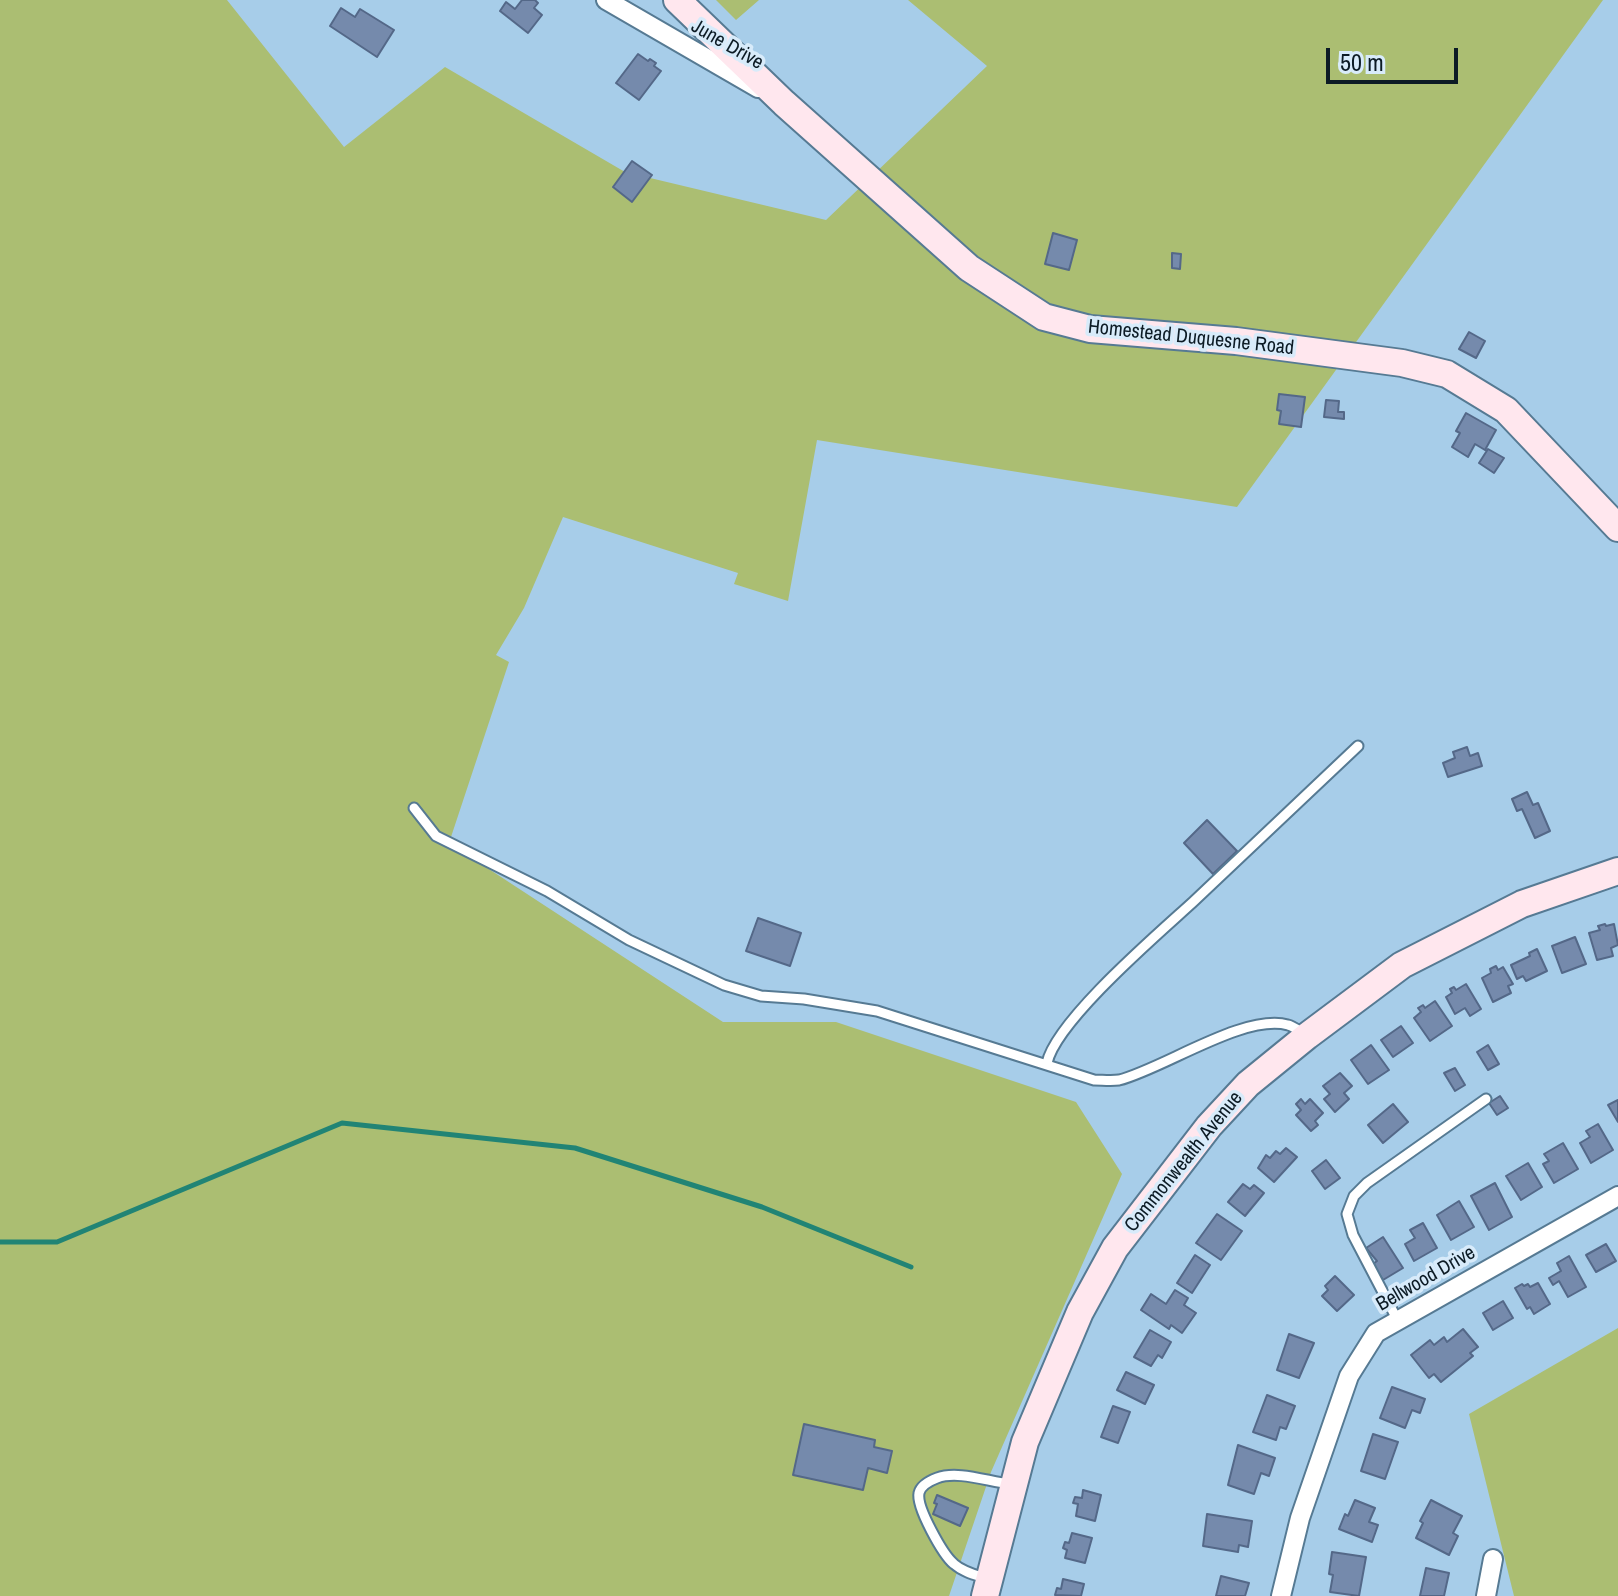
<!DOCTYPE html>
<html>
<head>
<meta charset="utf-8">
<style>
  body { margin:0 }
  #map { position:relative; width:1618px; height:1596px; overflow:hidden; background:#a7cde9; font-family:"Archivo Narrow",sans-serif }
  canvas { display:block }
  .scale { position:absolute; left:1326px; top:48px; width:132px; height:36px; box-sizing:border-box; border:4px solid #0c1b25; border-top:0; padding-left:10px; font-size:24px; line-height:28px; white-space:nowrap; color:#0c1b25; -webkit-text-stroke:6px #d8ebfa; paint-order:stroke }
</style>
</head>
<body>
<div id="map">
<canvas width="1618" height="1596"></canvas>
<div class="scale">50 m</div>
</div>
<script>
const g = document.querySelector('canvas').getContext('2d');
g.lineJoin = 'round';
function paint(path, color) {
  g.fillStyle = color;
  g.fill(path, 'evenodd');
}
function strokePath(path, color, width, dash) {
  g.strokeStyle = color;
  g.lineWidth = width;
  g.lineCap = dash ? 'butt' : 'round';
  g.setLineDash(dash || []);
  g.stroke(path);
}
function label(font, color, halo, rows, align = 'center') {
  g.font = font + ' "Archivo Narrow",sans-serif';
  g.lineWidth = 7;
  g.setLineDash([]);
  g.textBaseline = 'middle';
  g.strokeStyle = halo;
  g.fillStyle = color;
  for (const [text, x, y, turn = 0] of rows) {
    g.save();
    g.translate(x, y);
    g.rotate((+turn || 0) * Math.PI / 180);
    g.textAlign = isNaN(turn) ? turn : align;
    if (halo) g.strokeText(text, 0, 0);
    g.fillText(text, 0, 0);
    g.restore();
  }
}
paint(new Path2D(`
  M 0,0 L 227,0 L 344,147 L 445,67 L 625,172 L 826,220 L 987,66 L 908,0 L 1603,0 L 1237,507 L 817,440 L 788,601 L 734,584 L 738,573 L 563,517 L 524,608 L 496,655 L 509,662 L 449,843 L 723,1022 L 836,1022 L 1076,1102 L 1122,1174 L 991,1472 L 949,1596 L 0,1596 Z
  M 716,0 L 759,0 L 736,20 Z
  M 1618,1328 L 1618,1596 L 1514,1596 L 1469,1414 Z`), '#abbe72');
strokePath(new Path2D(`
  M 0,1242 L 57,1242 L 342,1123 L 575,1148 L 762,1207 L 911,1267`), '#218475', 5);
const building = new Path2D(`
  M 522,0 L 535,0 L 538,3 L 534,8 L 542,15 L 528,33 L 500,11 L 506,2 L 515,9 Z
  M 341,8 L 355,17 L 360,9 L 394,30 L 377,57 L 330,26 Z
  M 638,54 L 648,61 L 650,59 L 656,63 L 654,66 L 661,71 L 639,100 L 616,83 Z
  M 632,161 L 652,175 L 632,202 L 613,187 Z
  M 1053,233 L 1077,240 L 1069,270 L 1045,264 Z
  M 1172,253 L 1181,254 L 1180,269 L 1172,268 Z
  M 1469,332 L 1485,341 L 1476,358 L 1459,349 Z
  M 1279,394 L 1305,397 L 1301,427 L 1279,424 L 1281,411 L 1277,410 Z
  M 1326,400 L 1339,401 L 1338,412 L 1344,412 L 1344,419 L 1324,417 Z
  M 1466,413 L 1496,430 L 1485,450 L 1475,444 L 1468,457 L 1452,447 L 1460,433 L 1456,431 Z
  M 1488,449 L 1504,458 L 1494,473 L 1479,463 Z
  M 1467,747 L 1470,756 L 1478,753 L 1482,766 L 1448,777 L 1443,763 L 1455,758 L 1453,752 Z
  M 1527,792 L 1533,805 L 1538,803 L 1550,831 L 1535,838 L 1522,809 L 1517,811 L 1512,799 Z
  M 1207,820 L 1237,851 L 1213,874 L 1184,843 Z
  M 758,918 L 801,933 L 790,966 L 746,951 Z
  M 1605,924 L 1606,926 L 1614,924 L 1618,945 L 1611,948 L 1613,956 L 1597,960 L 1589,933 L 1600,930 L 1598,926 Z
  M 1575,937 L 1586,964 L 1562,973 L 1552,946 Z
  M 1537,949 L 1547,971 L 1526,981 L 1523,976 L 1517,979 L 1511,965 L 1530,956 L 1529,953 Z
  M 1496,966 L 1498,970 L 1503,967 L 1513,984 L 1508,986 L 1511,993 L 1493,1002 L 1482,978 L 1491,973 L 1490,969 Z
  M 1466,984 L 1481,1009 L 1470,1016 L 1465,1008 L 1455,1014 L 1446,997 L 1452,993 L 1450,989 L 1454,987 L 1456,990 Z
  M 1435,1001 L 1452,1026 L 1430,1041 L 1414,1018 L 1421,1012 L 1418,1008 L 1423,1005 L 1425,1008 Z
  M 1401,1026 L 1413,1043 L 1393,1057 L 1381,1040 Z
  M 1371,1045 L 1389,1070 L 1368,1084 L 1351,1060 Z
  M 1488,1045 L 1499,1064 L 1488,1070 L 1477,1052 Z
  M 1455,1068 L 1465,1085 L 1455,1091 L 1444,1073 Z
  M 1340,1073 L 1352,1086 L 1344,1093 L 1349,1099 L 1335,1112 L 1324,1099 L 1330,1094 L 1323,1086 Z
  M 1500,1096 L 1508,1108 L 1497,1115 L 1489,1103 Z
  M 1301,1099 L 1305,1104 L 1310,1099 L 1323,1113 L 1315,1121 L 1318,1125 L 1311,1131 L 1296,1115 L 1301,1110 L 1296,1104 Z
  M 1618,1100 L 1618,1122 L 1608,1105 Z
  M 1393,1104 L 1408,1122 L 1383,1143 L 1368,1125 Z
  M 1598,1124 L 1613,1150 L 1591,1163 L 1580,1143 L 1590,1137 L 1586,1131 Z
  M 1563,1143 L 1578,1169 L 1554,1183 L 1543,1164 L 1549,1161 L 1544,1154 Z
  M 1286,1148 L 1297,1157 L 1274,1182 L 1258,1168 L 1266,1155 L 1270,1158 L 1276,1151 L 1280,1154 Z
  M 1326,1160 L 1340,1178 L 1325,1189 L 1312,1171 Z
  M 1528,1163 L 1542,1187 L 1521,1200 L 1506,1176 Z
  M 1495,1183 L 1512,1217 L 1489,1230 L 1471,1196 Z
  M 1243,1184 L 1250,1189 L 1254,1185 L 1264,1193 L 1245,1216 L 1228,1202 Z
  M 1459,1201 L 1474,1227 L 1451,1240 L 1437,1215 Z
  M 1217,1214 L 1242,1231 L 1221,1260 L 1196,1243 Z
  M 1423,1223 L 1437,1248 L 1414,1261 L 1405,1244 L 1415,1238 L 1410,1230 Z
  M 1383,1237 L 1403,1268 L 1383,1280 L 1373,1264 L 1377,1261 L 1366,1248 Z
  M 1606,1244 L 1616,1261 L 1596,1272 L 1586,1255 Z
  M 1195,1255 L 1210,1265 L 1192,1293 L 1177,1283 Z
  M 1569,1256 L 1586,1287 L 1568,1297 L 1559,1281 L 1553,1285 L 1549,1278 L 1561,1271 L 1557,1263 Z
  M 1335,1276 L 1354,1295 L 1337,1311 L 1322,1296 L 1328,1290 L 1325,1286 Z
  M 1538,1283 L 1550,1304 L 1534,1314 L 1530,1307 L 1527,1309 L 1515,1288 L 1522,1284 L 1524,1286 L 1528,1284 L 1530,1287 Z
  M 1175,1290 L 1188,1298 L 1184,1305 L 1196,1313 L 1182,1333 L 1171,1325 L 1169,1329 L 1141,1310 L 1151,1294 L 1166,1304 Z
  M 1503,1301 L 1513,1318 L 1493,1330 L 1483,1313 Z
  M 1463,1329 L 1478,1347 L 1470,1353 L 1473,1356 L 1441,1382 L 1434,1374 L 1429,1378 L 1411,1355 L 1430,1340 L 1434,1345 L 1444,1337 L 1447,1342 Z
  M 1150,1330 L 1171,1342 L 1162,1358 L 1158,1355 L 1151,1366 L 1134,1357 Z
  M 1289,1334 L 1314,1343 L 1299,1378 L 1277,1370 Z
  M 1126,1372 L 1154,1385 L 1145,1404 L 1117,1390 Z
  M 1392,1387 L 1425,1399 L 1420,1413 L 1412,1410 L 1405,1428 L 1380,1418 Z
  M 1267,1395 L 1295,1406 L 1286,1429 L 1280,1427 L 1276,1440 L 1253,1432 Z
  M 1113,1406 L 1130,1412 L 1118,1443 L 1101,1437 Z
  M 804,1424 L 875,1440 L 874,1447 L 892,1451 L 887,1473 L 868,1468 L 863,1490 L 793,1475 Z
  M 1373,1434 L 1398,1442 L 1385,1479 L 1361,1471 Z
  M 1238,1445 L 1275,1458 L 1269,1476 L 1261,1473 L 1254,1494 L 1228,1485 Z
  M 1083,1490 L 1101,1495 L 1095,1521 L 1076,1516 L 1078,1504 L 1073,1503 L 1075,1497 L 1082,1498 Z
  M 937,1495 L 968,1508 L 960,1526 L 933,1514 L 937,1504 L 934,1503 Z
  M 1355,1500 L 1375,1508 L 1369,1522 L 1378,1525 L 1372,1542 L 1339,1529 L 1345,1514 L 1348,1516 Z
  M 1431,1500 L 1462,1516 L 1453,1533 L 1458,1536 L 1449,1555 L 1416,1538 L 1423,1523 L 1420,1521 Z
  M 1207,1514 L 1252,1521 L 1248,1547 L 1239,1545 L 1238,1552 L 1203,1546 Z
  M 1072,1533 L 1092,1538 L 1085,1563 L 1065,1558 L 1067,1550 L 1063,1548 L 1065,1542 L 1069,1543 Z
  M 1332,1552 L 1366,1557 L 1359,1596 L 1330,1592 L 1333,1575 L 1329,1574 Z
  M 1426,1568 L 1449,1573 L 1444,1596 L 1420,1596 Z
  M 1221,1576 L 1249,1583 L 1245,1596 L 1216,1596 Z
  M 1063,1579 L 1084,1584 L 1081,1596 L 1055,1595 L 1057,1588 L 1061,1589 Z`);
paint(building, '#758aac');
strokePath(building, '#546888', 2);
const lane = new Path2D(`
  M 414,808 L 436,836 L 547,891 L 629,940 L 724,985 L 761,996 L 804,999 L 877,1011 L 1094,1080 C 1102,1080 1111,1081 1119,1080 C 1163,1069 1244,1013 1288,1025 C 1293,1026 1299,1031 1304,1034
  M 1047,1063 C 1056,1021 1158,934 1193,902 C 1248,850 1303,798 1358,746
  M 1398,1321 L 1353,1235 L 1347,1214 L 1354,1196 L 1367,1183 L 1486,1099
  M 988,1579 C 976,1575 963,1572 954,1564 C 943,1555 916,1507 919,1493 C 921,1485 929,1481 937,1478 C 958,1470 989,1482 1010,1484`);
const street = new Path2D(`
  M 606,0 L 758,88
  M 1281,1596 L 1300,1518 L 1349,1376 L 1376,1333 L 1618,1196
  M 1486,1596 L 1493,1559`);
const secondary = new Path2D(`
  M 677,0 L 784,103 L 969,268 L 1044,317 L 1090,329 L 1236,341 L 1402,363 L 1447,374 L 1506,410 L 1618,528
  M 985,1596 L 1025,1442 L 1080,1312 L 1115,1248 L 1209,1126 L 1248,1084 L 1307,1036 L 1402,965 L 1522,904 L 1618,871`);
strokePath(lane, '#567a93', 13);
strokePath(street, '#567a93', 22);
strokePath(secondary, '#567a93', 30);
strokePath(lane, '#fff', 9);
strokePath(street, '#fff', 18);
strokePath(secondary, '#ffe7ee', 26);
label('20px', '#0c1b25', '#d8ebfa', [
  ["June Drive",727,45,30],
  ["Homestead Duquesne Road",1191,338,6],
  ["Commonwealth Avenue",1184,1162,-51],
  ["Bellwood Drive",1426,1279,-30]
]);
</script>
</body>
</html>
